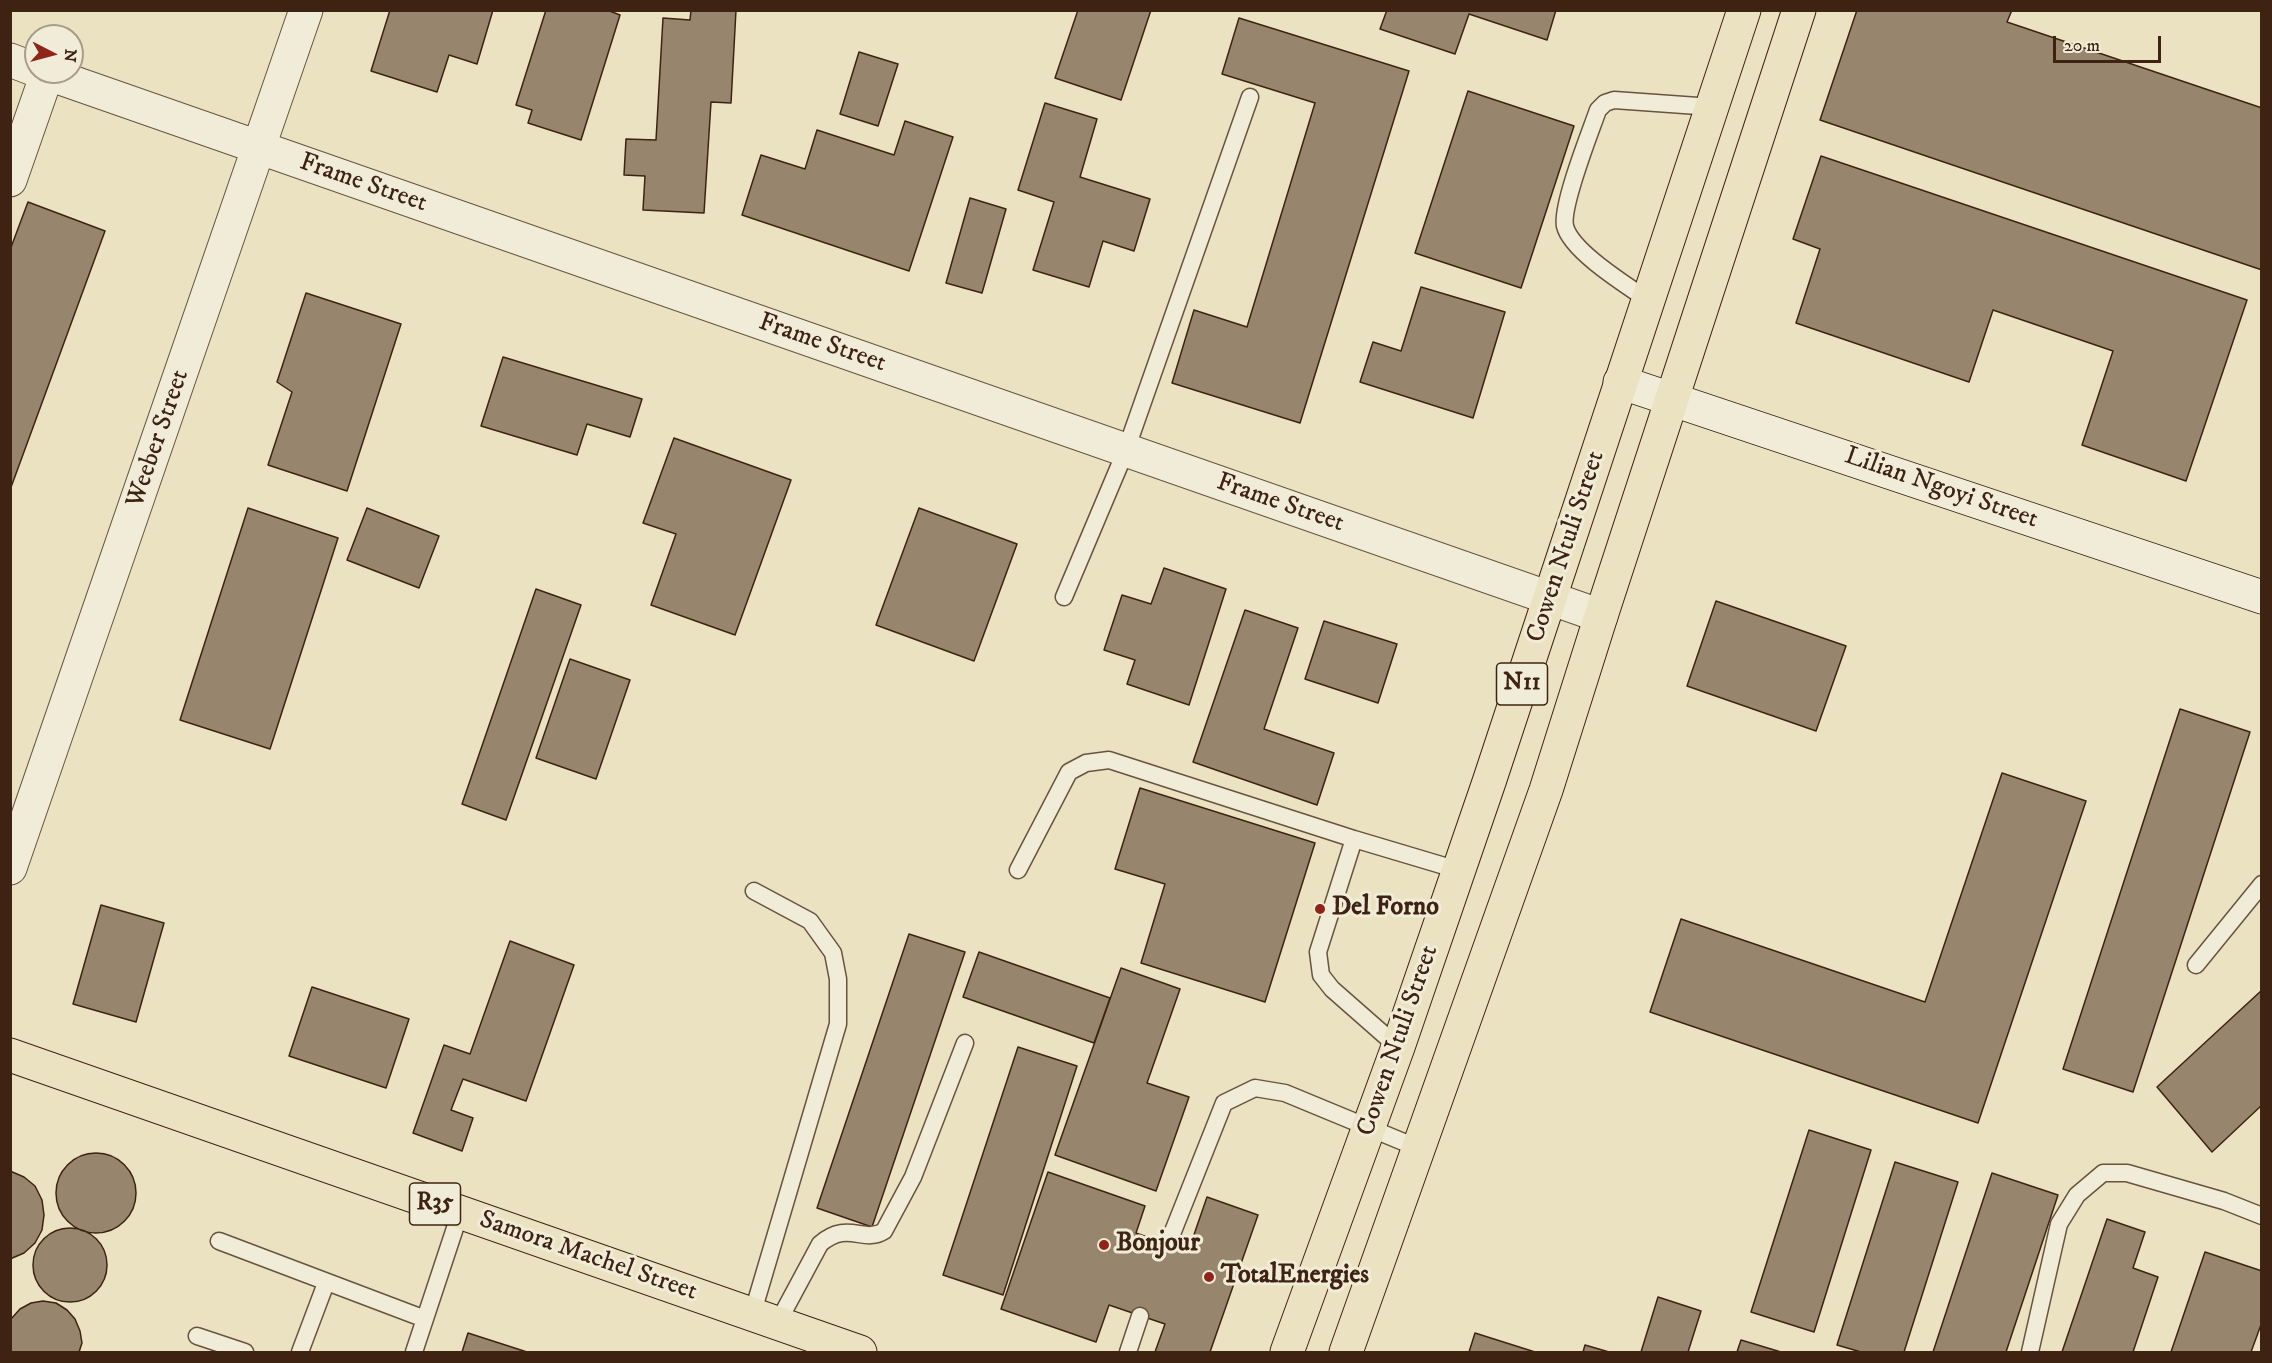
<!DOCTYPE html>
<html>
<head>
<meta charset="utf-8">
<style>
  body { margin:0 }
  #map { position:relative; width:2272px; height:1363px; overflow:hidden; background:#eae2c1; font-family:"IM FELL DW Pica",serif }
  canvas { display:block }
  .frame { position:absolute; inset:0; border:12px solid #3e2313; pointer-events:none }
  .north { position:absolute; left:24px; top:24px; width:60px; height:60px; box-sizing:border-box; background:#f1ecd7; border:2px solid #a99c89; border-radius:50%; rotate:96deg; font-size:16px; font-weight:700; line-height:24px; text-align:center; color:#3e2313 }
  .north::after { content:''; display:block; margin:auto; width:21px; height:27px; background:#8f2418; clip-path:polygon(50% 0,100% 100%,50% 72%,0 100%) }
  .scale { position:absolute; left:2053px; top:36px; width:108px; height:27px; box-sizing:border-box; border:3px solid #3e2313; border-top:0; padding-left:8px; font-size:18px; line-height:21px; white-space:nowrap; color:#3e2313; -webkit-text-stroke:4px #f1ecd7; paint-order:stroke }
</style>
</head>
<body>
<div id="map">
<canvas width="2272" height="1363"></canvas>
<div class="frame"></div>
<div class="north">N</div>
<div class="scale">20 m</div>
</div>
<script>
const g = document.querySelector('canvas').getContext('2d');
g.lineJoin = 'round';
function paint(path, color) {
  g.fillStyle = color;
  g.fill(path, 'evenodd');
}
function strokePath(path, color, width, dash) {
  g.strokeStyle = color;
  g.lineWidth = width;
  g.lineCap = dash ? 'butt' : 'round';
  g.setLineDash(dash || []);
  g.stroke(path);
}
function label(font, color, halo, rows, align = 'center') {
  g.font = font + ' "IM FELL DW Pica",serif';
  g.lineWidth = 6;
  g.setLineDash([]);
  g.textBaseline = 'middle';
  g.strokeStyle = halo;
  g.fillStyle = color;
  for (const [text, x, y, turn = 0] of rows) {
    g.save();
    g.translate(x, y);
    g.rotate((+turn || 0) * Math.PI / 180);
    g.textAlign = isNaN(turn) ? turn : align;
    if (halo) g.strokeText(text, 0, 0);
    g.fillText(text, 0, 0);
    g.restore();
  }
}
const building = new Path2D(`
  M 390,10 L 493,10 L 477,64 L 449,55 L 437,92 L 371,71 Z
  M 546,10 L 607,10 L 620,15 L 581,140 L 528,123 L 532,110 L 516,105 Z
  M 691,10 L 736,10 L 731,103 L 711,102 L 704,213 L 643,210 L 645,176 L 624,175 L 626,139 L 656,140 L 663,18 L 690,20 Z
  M 1078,10 L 1151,10 L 1121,100 L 1055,78 Z
  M 1387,10 L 1556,10 L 1547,40 L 1469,14 L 1455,54 L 1380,29 Z
  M 1857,10 L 2012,10 L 2007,22 L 2262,108 L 2262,270 L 1820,120 Z
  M 1239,18 L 1409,71 L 1300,423 L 1172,383 L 1194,310 L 1247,327 L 1315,103 L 1222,74 Z
  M 859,52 L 898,64 L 878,126 L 840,114 Z
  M 1468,91 L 1574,126 L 1521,288 L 1415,253 Z
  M 1045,103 L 1097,119 L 1080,177 L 1150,199 L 1134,251 L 1103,241 L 1089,287 L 1033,270 L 1054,202 L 1018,190 Z
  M 905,121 L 953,137 L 909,271 L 742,215 L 761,155 L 805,169 L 817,130 L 894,155 Z
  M 1821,156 L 2247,300 L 2186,481 L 2082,445 L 2113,351 L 1993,310 L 1969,382 L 1796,323 L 1820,249 L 1793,239 Z
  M 970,198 L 1006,209 L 982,293 L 946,283 Z
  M 28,202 L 105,231 L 10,490 L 10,250 Z
  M 1421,287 L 1505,312 L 1473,418 L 1360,382 L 1373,342 L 1401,351 Z
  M 306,293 L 401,324 L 347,491 L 268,465 L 292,392 L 277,382 Z
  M 503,357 L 642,399 L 630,437 L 587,424 L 577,455 L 481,426 Z
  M 674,438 L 791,480 L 735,635 L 651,605 L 676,534 L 643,523 Z
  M 248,508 L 338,538 L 270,749 L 180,720 Z
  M 367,508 L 439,536 L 419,588 L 347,560 Z
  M 919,508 L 1017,544 L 974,661 L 876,625 Z
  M 1164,568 L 1226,589 L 1189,705 L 1127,684 L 1135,660 L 1104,650 L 1122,595 L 1151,604 Z
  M 536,589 L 581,605 L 506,820 L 462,804 Z
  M 1716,601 L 1846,646 L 1816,731 L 1687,686 Z
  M 1245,610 L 1298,628 L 1264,729 L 1334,753 L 1317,805 L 1193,762 Z
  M 1324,621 L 1397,644 L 1378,703 L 1305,679 Z
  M 570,659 L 630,680 L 596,779 L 536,758 Z
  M 2180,709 L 2250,732 L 2133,1092 L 2063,1069 Z
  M 2002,773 L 2086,801 L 1978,1123 L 1650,1012 L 1681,919 L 1925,1002 Z
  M 1140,788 L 1315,843 L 1265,1002 L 1141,963 L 1165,884 L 1115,869 Z
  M 101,905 L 164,923 L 136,1022 L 73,1004 Z
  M 909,934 L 965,952 L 872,1227 L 817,1208 Z
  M 510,941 L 574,965 L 526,1101 L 463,1079 L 451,1110 L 473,1118 L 462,1151 L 413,1133 L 444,1045 L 470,1054 Z
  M 979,952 L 1110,998 L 1094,1043 L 963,997 Z
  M 1121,968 L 1180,989 L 1147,1083 L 1189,1097 L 1156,1191 L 1055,1155 Z
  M 312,987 L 409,1019 L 386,1088 L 289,1056 Z
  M 2262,990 L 2262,1105 L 2212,1152 L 2157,1087 Z
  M 1018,1047 L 1077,1066 L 1003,1295 L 943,1275 Z
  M 1809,1130 L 1871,1150 L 1814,1332 L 1751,1312 Z
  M56 1193a40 40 0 1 1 80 0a40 40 0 1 1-80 0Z
  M 1895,1162 L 1958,1182 L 1904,1352 L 1861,1352 L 1837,1345 Z
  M 10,1171 L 24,1177 L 35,1186 L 42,1200 L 44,1215 L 42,1230 L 35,1243 L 24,1253 L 10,1259 Z
  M 1048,1172 L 1145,1206 L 1136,1233 L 1188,1252 L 1207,1197 L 1258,1215 L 1210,1352 L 1155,1352 L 1165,1324 L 1109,1305 L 1096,1342 L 1001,1309 Z
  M 1992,1173 L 2058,1195 L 2006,1352 L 1933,1352 Z
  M 2107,1219 L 2145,1232 L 2133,1268 L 2158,1277 L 2133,1352 L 2062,1352 Z
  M33 1265a37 37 0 1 1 74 0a37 37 0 1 1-74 0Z
  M 2205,1252 L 2262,1271 L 2262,1322 L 2251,1352 L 2171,1352 Z
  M 1658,1297 L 1701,1311 L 1688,1352 L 1641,1352 Z
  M 43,1301 L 56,1303 L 67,1310 L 75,1319 L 80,1331 L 82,1343 L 79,1352 L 10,1352 L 11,1319 L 20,1309 L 31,1303 Z
  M 468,1333 L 527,1352 L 462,1352 Z
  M 1475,1333 L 1535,1352 L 1469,1352 Z
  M 1741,1340 L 1781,1352 L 1737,1352 Z
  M 1585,1345 L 1609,1352 L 1583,1352 Z`);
paint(building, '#97866d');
strokePath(building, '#3e2313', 1.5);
const service = new Path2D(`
  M 1648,300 C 1626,285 1571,251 1565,226 C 1561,205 1590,133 1598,110 L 1605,103 L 1614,100 L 1712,107
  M 1064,597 L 1126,450 L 1250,97
  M 1354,839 L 1318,952 L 1321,975 L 1332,989 L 1398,1047
  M 1018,870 L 1069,772 L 1086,763 L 1109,760 L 1354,839 L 1458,870
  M 2196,965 L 2262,884
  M 219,1241 L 425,1319
  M 1168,1244 L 1224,1103 L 1255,1088 L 1285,1093 L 1418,1148
  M 752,1315 L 838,1024 L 838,979 L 833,953 L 810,921 L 754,891
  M 777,1324 L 820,1244 C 848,1220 863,1244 884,1231 L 913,1177 L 965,1043
  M 197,1336 L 245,1352
  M 300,1352 L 326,1283
  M 414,1352 L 460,1213
  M 1128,1352 L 1140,1316
  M 2030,1352 L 2059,1224 L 2077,1195 L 2103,1173 L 2127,1173 L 2224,1201 L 2262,1216`);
const minor = new Path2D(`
  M 10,60 L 36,70
  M 43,72 L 1601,616
  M 10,180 L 47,74
  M 10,868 L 306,10`);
const secondary = new Path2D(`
  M 1620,382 L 2262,597`);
const primary = new Path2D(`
  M 10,1055 L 860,1352`);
const trunk = new Path2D(`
  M 1287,1352 L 1398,1047 L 1489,782 L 1744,10
  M 1346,1352 L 1546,790 L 1601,616 L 1799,10`);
strokePath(service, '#69533e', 19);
strokePath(minor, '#69533e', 35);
strokePath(secondary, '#3e2313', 35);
strokePath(primary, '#3e2313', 35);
strokePath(trunk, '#3e2313', 35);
strokePath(service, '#f1ecd7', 16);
strokePath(minor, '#f1ecd7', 33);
strokePath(secondary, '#f1ecd7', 33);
strokePath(primary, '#eae2c1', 33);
strokePath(trunk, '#eae2c1', 33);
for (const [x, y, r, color] of [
  [1320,909,6,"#8f2418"],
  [1104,1245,6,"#8f2418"],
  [1209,1277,6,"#8f2418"]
]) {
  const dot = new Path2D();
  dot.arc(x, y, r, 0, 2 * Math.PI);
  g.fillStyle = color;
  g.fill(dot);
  strokePath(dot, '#f1ecd7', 2);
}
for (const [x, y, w] of [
  [1522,684,51],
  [435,1204,51]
]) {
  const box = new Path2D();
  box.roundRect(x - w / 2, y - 21, w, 42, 4.5);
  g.fillStyle = '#f1ecd7';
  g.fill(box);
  strokePath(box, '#3e2313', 1.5);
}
label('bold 24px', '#3e2313', null, [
  ["N11",1522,684],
  ["R35",435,1204]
]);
label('26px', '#3e2313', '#f1ecd7', [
  ["Frame Street",363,184,19],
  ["Frame Street",822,344,19],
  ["Weeber Street",159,439,-71],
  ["Lilian Ngoyi Street",1941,489,19],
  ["Frame Street",1280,504,19],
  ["Cowen Ntuli Street",1567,547,-72],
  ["Cowen Ntuli Street",1399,1041,-71],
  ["Samora Machel Street",588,1257,19]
]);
label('bold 26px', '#3e2313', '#f1ecd7', [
  ["Del Forno",1332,909],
  ["Bonjour",1116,1245],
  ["TotalEnergies",1221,1277]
], 'left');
</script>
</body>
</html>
